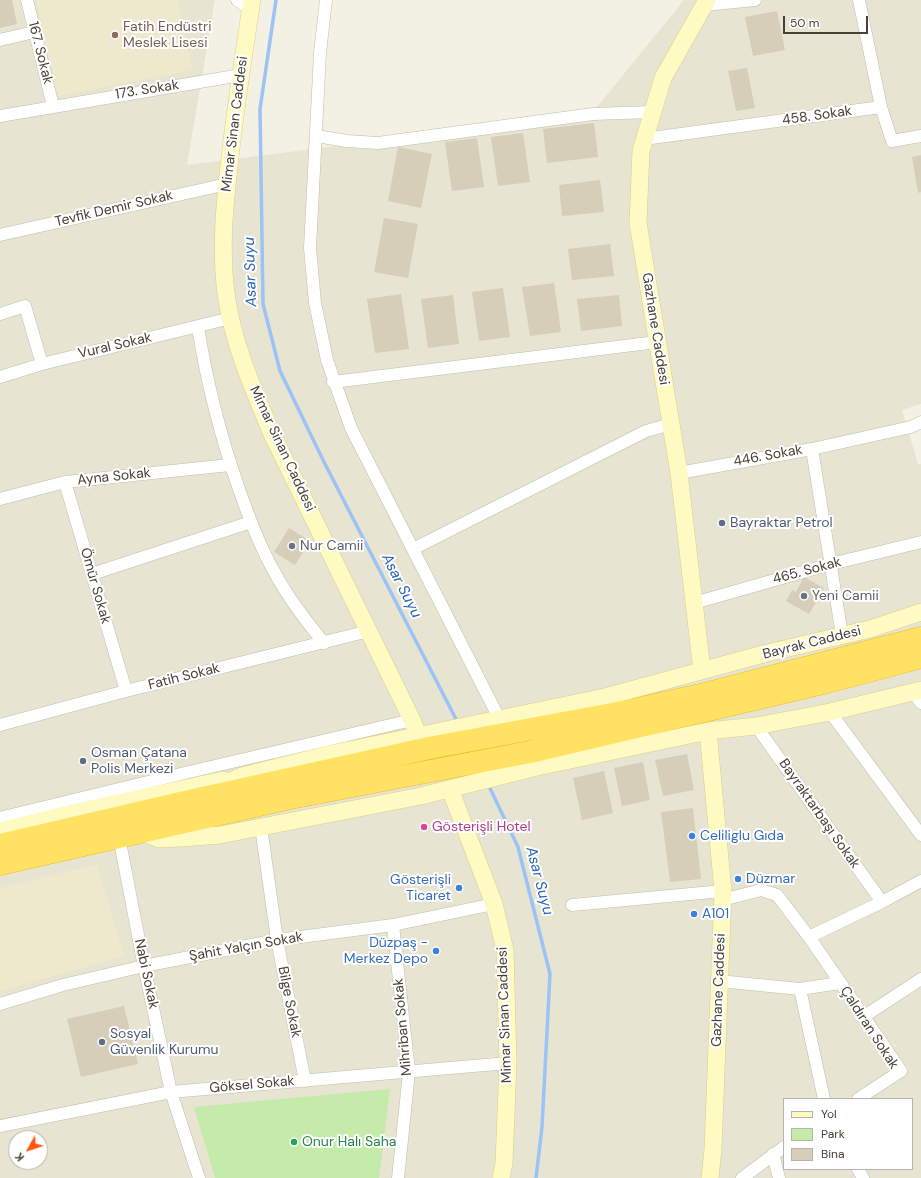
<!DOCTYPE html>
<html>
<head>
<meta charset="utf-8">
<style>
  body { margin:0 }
  #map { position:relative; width:921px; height:1178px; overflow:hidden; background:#f3f1e4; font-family:"DM Sans",sans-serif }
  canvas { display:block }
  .legend { position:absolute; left:783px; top:1098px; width:130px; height:72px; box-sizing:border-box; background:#fff; border:1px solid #b5b3ad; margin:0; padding:5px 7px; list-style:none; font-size:12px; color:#464133 }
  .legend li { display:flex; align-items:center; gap:8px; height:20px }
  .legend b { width:20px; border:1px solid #b5b3ad }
  .north { position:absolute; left:8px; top:1130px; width:40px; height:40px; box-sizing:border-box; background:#fff; border:1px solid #b5b3ad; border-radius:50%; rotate:230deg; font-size:11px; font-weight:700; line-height:16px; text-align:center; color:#464133 }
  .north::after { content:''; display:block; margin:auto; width:14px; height:18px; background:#ff570f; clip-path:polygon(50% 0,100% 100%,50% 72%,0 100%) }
  .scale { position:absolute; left:783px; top:16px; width:85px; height:18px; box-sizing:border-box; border:2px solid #464133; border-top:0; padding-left:5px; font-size:12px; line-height:14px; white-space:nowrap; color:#464133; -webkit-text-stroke:3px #fff; paint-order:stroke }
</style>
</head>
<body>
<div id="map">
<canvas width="921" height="1178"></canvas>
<ul class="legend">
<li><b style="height:5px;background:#fff9c2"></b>Yol</li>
<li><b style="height:11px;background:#c4eba9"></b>Park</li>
<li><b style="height:11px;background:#d6ceb9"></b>Bina</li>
</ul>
<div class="north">K</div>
<div class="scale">50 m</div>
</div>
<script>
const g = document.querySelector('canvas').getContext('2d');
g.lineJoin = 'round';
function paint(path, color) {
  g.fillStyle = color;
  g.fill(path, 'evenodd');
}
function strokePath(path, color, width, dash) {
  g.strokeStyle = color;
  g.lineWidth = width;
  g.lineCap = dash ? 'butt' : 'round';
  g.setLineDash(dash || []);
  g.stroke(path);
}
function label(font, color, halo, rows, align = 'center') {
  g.font = font + ' "DM Sans",sans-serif';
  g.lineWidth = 4;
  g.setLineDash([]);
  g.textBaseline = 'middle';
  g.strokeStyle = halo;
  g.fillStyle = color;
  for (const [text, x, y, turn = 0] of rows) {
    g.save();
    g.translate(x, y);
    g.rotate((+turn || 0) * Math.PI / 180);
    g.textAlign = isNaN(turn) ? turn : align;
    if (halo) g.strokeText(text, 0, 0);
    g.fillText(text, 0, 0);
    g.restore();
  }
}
paint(new Path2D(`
  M 0,0 L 215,0 L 187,165 L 592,113 L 684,0 L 921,0 L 921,404 L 902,410 L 918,464 L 921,464 L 921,1178 L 0,1178 ZM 784,1099 L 912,1099 L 912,1169 L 784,1169 ZM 16,1138 L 40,1138 L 40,1162 L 16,1162 Z`), '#e8e4d2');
paint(new Path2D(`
  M 36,0 L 178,0 L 193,70 L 58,96 Z
  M 97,864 L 124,956 L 0,991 L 0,888 Z`), '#eee9cd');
paint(new Path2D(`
  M 390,1089 L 379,1178 L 215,1178 L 194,1107 Z`), '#c4eba9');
strokePath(new Path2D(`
  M 276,0 L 260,109 L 263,304 L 280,371 L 324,462 L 458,723
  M 488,784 L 518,847 L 550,974 L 542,1127 L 536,1178`), '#9bc3f5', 3.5);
paint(new Path2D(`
  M 0,0 L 12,0 L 17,24 L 0,28 Z
  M 777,11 L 785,50 L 753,56 L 745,17 Z
  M 747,68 L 755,108 L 736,111 L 728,71 Z
  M 594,123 L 598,157 L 547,163 L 543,129 Z
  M 523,133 L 530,182 L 498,186 L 491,137 Z
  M 477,138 L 484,187 L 452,191 L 445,142 Z
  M 398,147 L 432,154 L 421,208 L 388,201 Z
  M 921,155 L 921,192 L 918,193 L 912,157 Z
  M 600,180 L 604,212 L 562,216 L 559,185 Z
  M 384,218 L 418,224 L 408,278 L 374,272 Z
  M 610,244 L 614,276 L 572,280 L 568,249 Z
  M 554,283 L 561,332 L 530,336 L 522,287 Z
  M 503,288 L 510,337 L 479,341 L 472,292 Z
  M 401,294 L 409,349 L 375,353 L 367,299 Z
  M 453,295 L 459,344 L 428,348 L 421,299 Z
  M 619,295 L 622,326 L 581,331 L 577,299 Z
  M 289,528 L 310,541 L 295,565 L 274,552 Z
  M 804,577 L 824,588 L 809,614 L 786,601 L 792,590 L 796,592 Z
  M 687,754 L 694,790 L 663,796 L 655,760 Z
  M 643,762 L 650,800 L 622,806 L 614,768 Z
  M 604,771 L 613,813 L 582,820 L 573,778 Z
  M 693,808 L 701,879 L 670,882 L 661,812 Z
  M 124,1006 L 138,1064 L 81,1077 L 67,1019 Z`), '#d6ceb9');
const street = new Path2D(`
  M 27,0 L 53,106
  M 237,0 L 250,9
  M 326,0 L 320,53 L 310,248 L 315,303 L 327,360 L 351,428 L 500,720
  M 704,5 L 755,0
  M 0,40 L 34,32
  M 881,107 L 892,141 L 921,136
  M 0,116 L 241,75
  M 316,136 L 347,141 L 378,143 L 593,114 L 652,112
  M 644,139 L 881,107 L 859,0
  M 0,235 L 227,184
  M 0,314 L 25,306 L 42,364
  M 198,327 C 207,384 221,438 240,492 C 250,520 260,547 275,573 C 288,598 306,621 324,643
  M 0,377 L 42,364 L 231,318
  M 333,382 L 657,342
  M 812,449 L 842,635
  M 679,473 L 812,449 L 911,427 L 921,422
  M 65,482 L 126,691
  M 0,499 L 65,482 L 230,465
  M 413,549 L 646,431 L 671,424
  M 92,574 L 251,522
  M 694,603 L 831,564 L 921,542
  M 913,692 L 921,703
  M 830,712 L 921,835
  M 0,725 L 126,691 L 369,631
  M 756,726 L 882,902
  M 0,818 L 185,773 L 412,720
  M 261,827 L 277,940 L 305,1081
  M 119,837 L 144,966 L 171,1092 L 199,1178
  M 722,900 L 761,890 L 777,895 L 809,937 L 901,1071 L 858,1099
  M 572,905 L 723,891
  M 393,925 L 409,1072 L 398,1178
  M 809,937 L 882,902 L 921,881
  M 719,981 L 800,989 L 840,983
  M 800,989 L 824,1099
  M 0,1004 L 63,985 L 144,966 L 277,940 L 393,925 L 494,904
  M 863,1017 L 921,979
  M 0,1126 L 171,1092 L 508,1063
  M 773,1154 L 779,1178
  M 858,1169 L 863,1178
  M 742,1178 L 784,1147`);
const secondary = new Path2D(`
  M 252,0 C 244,52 236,104 230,157 C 225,202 220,247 226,293 C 232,341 253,389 272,434 L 412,720 L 418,736
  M 702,671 L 679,473 L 638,223 L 641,151 L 663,78 L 707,0
  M 708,731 L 723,891 L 713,1149 L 710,1178
  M 212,789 L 242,776 L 330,754 L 605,697 L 767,653 L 870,629 L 921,612
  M 450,789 L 494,904 L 505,950 L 508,1063 L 504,1163 L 501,1178
  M 0,831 L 77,812 L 223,780
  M 142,832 L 159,839 L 181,838 L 220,835 L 261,827 L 421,796 L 537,767 L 708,731 L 756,726 L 830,712 L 921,690`);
const highway = new Path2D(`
  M 0,845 L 185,802 L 429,748 L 628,711 L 705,694 L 921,638
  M 0,864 L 290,798 L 530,752 L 827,682 L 921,657`);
strokePath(street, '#c2bda9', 13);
strokePath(secondary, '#d6cf90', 18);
strokePath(highway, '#e8be29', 23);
strokePath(street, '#fff', 12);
strokePath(secondary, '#fff9c2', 17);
strokePath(highway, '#ffe263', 22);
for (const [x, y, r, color] of [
  [115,35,4,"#8d6e63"],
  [722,523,4,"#5c6f8a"],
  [292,546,4,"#6b7280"],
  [804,596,4,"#6b7280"],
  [83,761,4,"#5c6f8a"],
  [424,827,4,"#d1479c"],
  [692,836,4,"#3f7fe0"],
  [738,879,4,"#3f7fe0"],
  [459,888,4,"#3f7fe0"],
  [694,914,4,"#3f7fe0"],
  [436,951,4,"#3f7fe0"],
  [102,1042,4,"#5c6f8a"],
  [294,1142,4,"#2e9e5b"]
]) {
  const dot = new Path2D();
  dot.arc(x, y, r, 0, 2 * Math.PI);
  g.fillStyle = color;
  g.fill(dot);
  strokePath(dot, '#fff', 1.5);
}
label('14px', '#785e54', '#fff', [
  ["Fatih Endüstri",123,27],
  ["Meslek Lisesi",123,43]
], 'left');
label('14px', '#464133', '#fff', [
  ["167. Sokak",40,53,76],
  ["173. Sokak",147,90,-9],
  ["458. Sokak",817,116,-8],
  ["Mimar Sinan Caddesi",235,124,-83],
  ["Tevfik Demir Sokak",114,209,-13],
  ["Gazhane Caddesi",655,329,81],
  ["Vural Sokak",115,346,-13],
  ["Mimar Sinan Caddesi",282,449,65],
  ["446. Sokak",768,456,-10],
  ["Ayna Sokak",114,477,-6],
  ["465. Sokak",807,571,-15],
  ["Ömür Sokak",95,586,74],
  ["Bayrak Caddesi",812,643,-14],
  ["Fatih Sokak",184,677,-14],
  ["Bayraktarbaşı Sokak",819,814,55],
  ["Şahit Yalçın Sokak",246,947,-10],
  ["Nabi Sokak",146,974,78],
  ["Gazhane Caddesi",719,990,-88],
  ["Bilge Sokak",289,1002,79],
  ["Mimar Sinan Caddesi",505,1015,-92],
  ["Mihriban Sokak",403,1027,-95],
  ["Çaldıran Sokak",869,1028,57],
  ["Göksel Sokak",252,1085,-5]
]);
label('14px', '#4e5e75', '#fff', [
  ["Bayraktar Petrol",730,523],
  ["Osman Çatana",91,753],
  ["Polis Merkezi",91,769],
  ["Sosyal",110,1034],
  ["Güvenlik Kurumu",110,1050]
], 'left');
label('14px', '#5b616d', '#fff', [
  ["Nur Camii",300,546],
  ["Yeni Camii",812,596]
], 'left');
label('14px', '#b23c85', '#fff', [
  ["Gösterişli Hotel",432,827]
], 'left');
label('14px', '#366cbe', '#fff', [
  ["Celiliglu Gıda",700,836],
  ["Düzmar",746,879],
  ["Gösterişli",451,880,"right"],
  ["Ticaret",451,896,"right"],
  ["A101",702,914],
  ["Düzpaş -",428,943,"right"],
  ["Merkez Depo",428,959,"right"]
], 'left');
label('14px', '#27864d', '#fff', [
  ["Onur Halı Saha",302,1142]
], 'left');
label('italic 15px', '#2665b8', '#fff', [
  ["Asar Suyu",251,272,-92],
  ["Asar Suyu",401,586,63],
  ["Asar Suyu",539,881,75]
]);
</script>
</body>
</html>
